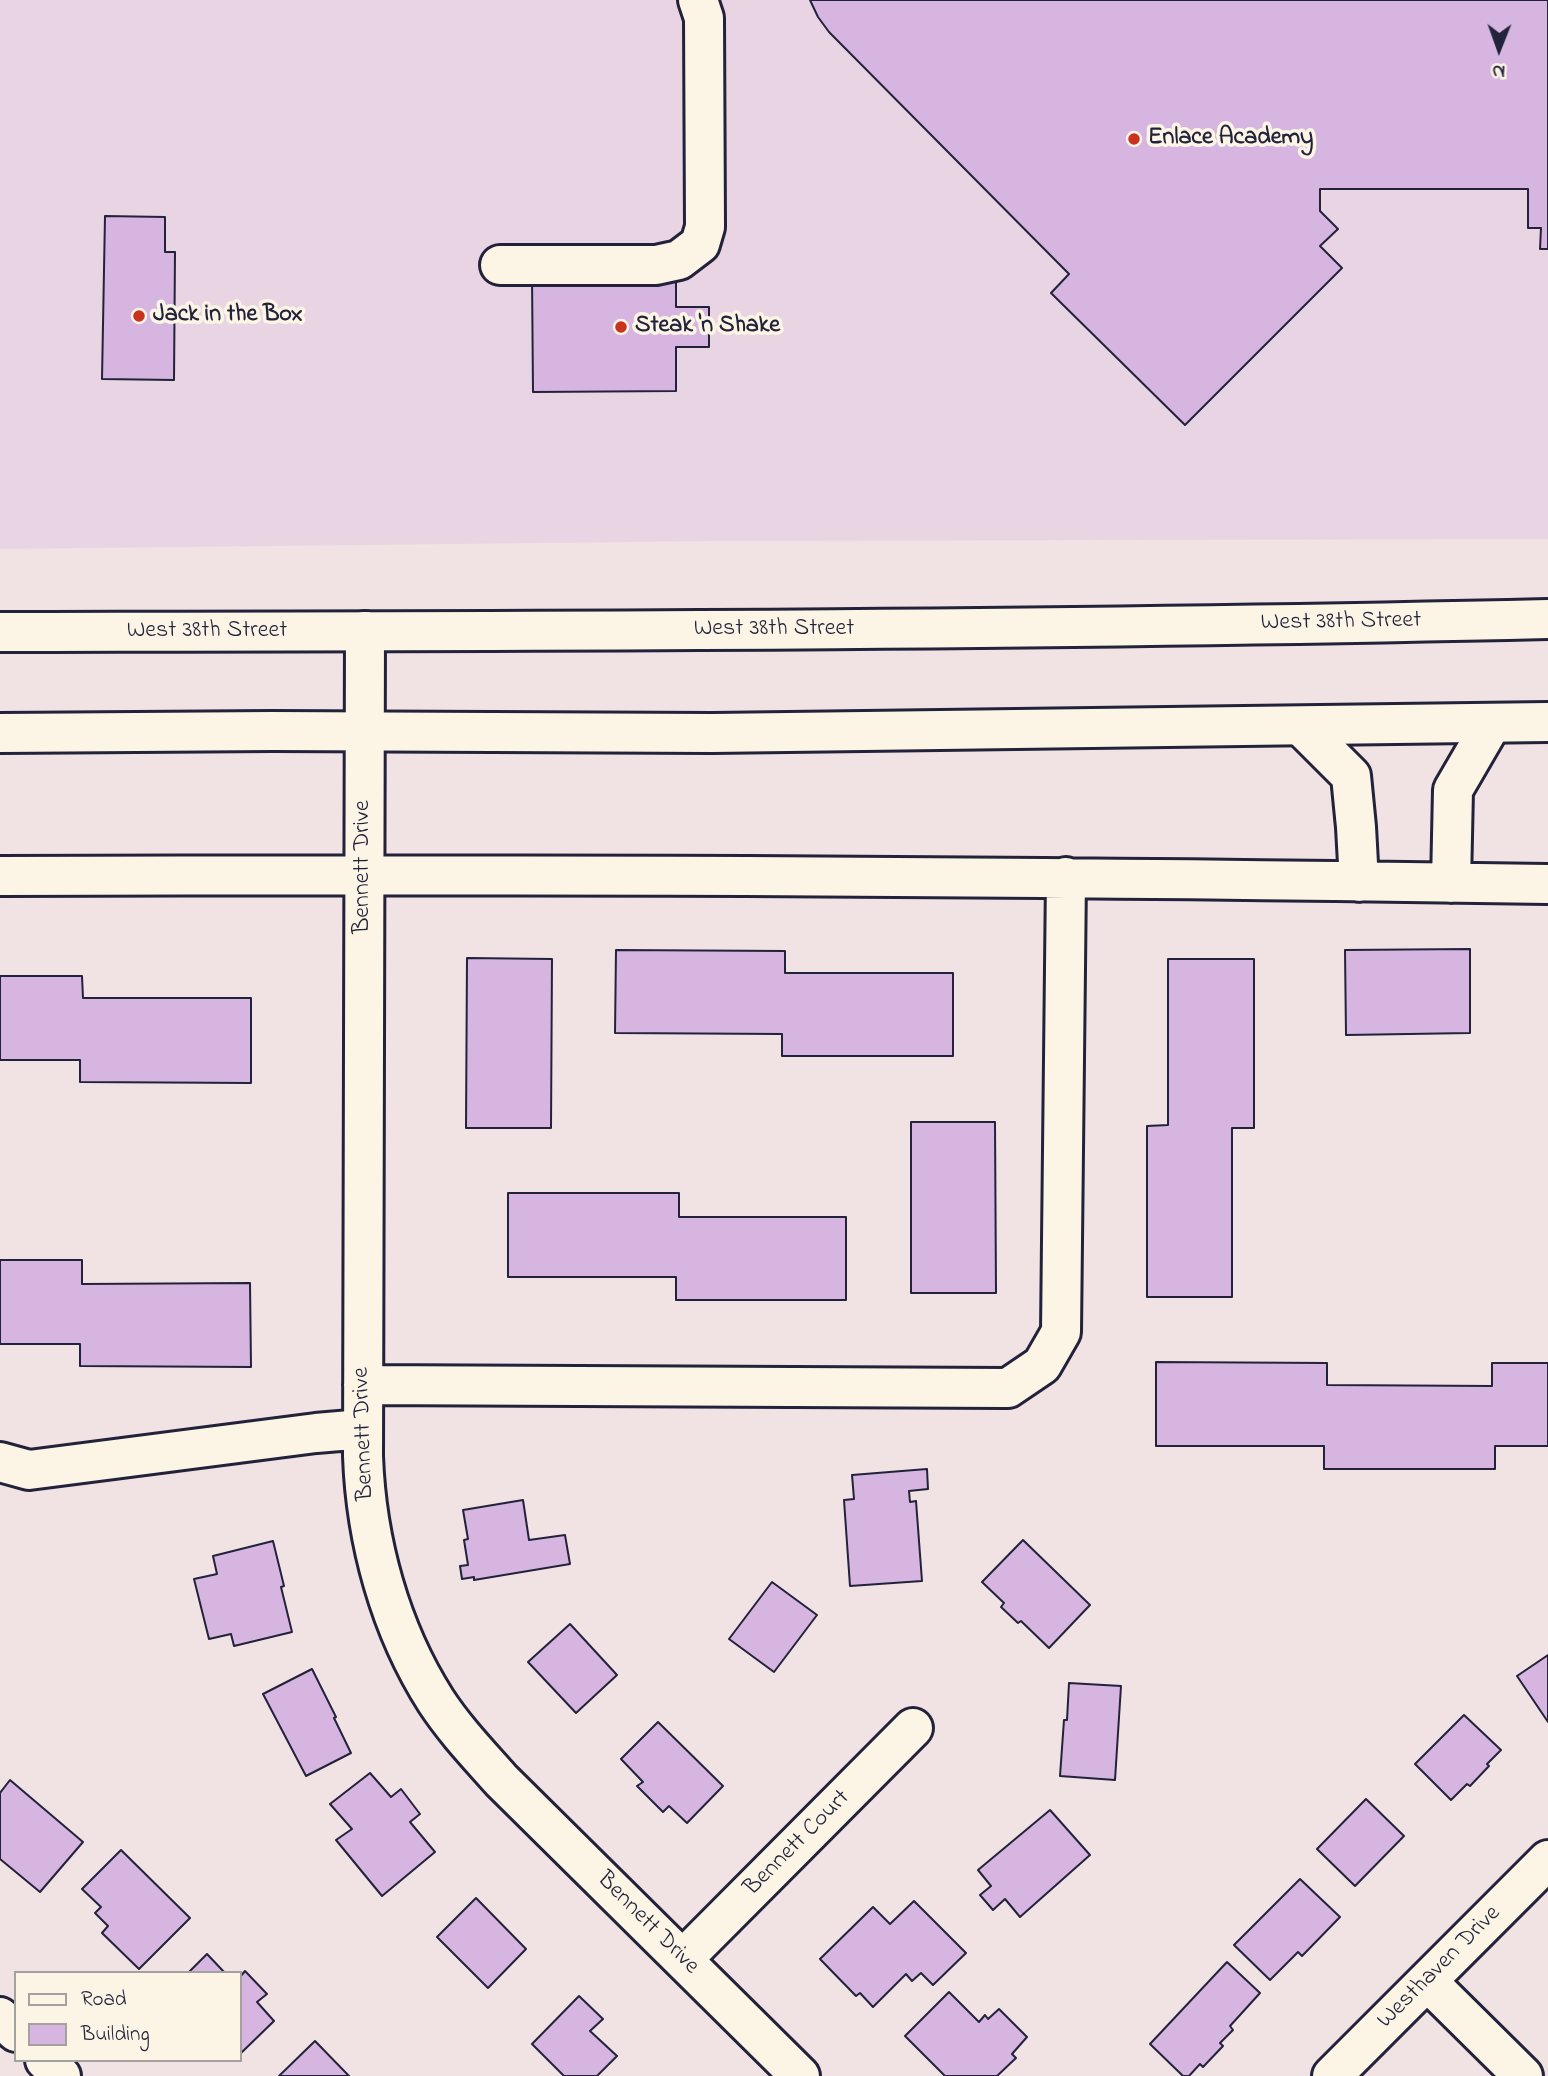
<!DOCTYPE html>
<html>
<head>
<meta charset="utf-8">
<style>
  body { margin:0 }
  #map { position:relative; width:1548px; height:2076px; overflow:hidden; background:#f1e2e4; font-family:"Indie Flower",sans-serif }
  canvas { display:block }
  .legend { position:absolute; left:14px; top:1971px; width:228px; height:91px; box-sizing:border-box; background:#fcf5e5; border:2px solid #a5a1a1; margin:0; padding:9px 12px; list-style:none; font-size:21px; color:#22223b }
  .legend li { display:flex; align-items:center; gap:14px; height:35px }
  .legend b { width:35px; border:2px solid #a5a1a1 }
  .north { position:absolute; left:1464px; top:14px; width:70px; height:70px; -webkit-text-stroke:5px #fcf5e5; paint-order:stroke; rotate:181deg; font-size:19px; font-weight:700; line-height:28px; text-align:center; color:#22223b }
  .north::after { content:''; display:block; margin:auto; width:24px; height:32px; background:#22223b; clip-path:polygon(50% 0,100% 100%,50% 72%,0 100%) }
</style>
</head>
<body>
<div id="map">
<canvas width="1548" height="2076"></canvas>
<ul class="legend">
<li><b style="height:9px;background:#fcf5e5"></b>Road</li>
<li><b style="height:19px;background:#d6b5e1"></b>Building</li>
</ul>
<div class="north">N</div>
</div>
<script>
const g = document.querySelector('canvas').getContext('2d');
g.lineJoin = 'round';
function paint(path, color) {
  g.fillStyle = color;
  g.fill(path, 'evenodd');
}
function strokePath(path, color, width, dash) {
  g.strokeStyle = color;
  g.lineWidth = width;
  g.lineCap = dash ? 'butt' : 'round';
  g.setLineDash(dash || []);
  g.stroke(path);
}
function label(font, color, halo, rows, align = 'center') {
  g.font = font + ' "Indie Flower",sans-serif';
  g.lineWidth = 7;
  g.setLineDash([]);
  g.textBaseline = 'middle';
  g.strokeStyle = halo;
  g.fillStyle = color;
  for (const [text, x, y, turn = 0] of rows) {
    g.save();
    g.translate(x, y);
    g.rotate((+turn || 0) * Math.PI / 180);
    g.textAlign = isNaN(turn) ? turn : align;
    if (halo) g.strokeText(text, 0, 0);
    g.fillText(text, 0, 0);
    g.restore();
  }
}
paint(new Path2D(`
  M 0,0 L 1548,0 L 1548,539 L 722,541 L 0,549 Z`), '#e9d4e3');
const building = new Path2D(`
  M 810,0 L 1548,0 L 1548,249 L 1540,249 L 1541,228 L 1528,228 L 1528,189 L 1320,189 L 1320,211 L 1338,229 L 1320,246 L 1342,268 L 1185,425 L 1051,293 L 1069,274 L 829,32 L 818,17 Z
  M 105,216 L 165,217 L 165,252 L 175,252 L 174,380 L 102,379 Z
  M 532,275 L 676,275 L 676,307 L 709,307 L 709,347 L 676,347 L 676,391 L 533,392 Z
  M 1470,949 L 1470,1033 L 1346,1035 L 1345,950 Z
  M 616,950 L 785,951 L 785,973 L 953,973 L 953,1056 L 782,1056 L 782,1034 L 615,1033 Z
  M 467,958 L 552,959 L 551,1128 L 466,1128 Z
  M 1168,959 L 1254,959 L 1254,1128 L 1232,1128 L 1232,1297 L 1147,1297 L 1147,1126 L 1168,1125 Z
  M 0,976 L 82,976 L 83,998 L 251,998 L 251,1083 L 80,1082 L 80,1060 L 0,1060 Z
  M 911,1122 L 995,1122 L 996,1293 L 911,1293 Z
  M 508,1193 L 679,1193 L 679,1217 L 846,1217 L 846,1300 L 676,1300 L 676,1277 L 508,1277 Z
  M 0,1260 L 82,1260 L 82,1284 L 250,1283 L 251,1367 L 80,1366 L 80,1344 L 0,1344 Z
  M 1156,1362 L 1327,1363 L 1327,1385 L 1492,1386 L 1492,1363 L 1548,1363 L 1548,1446 L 1495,1446 L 1495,1469 L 1324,1469 L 1324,1446 L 1156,1446 Z
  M 927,1469 L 928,1489 L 909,1491 L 910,1502 L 916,1501 L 922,1581 L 850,1586 L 844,1500 L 854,1499 L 852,1475 Z
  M 523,1500 L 529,1540 L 565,1535 L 570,1564 L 474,1580 L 474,1577 L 462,1579 L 460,1566 L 468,1565 L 464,1540 L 468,1539 L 463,1510 Z
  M 1023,1540 L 1090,1605 L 1049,1648 L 1021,1621 L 1018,1623 L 1001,1607 L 1004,1603 L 982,1582 Z
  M 273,1541 L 284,1586 L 281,1587 L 292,1632 L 234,1646 L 231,1634 L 209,1639 L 194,1579 L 217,1574 L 213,1556 Z
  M 772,1582 L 817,1615 L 774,1672 L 729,1639 Z
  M 570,1624 L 617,1675 L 576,1713 L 528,1662 Z
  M 1548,1655 L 1548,1722 L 1517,1676 Z
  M 312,1669 L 336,1717 L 334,1718 L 351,1753 L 306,1776 L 263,1694 Z
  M 1069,1683 L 1121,1686 L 1115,1780 L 1060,1776 L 1064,1720 L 1067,1720 Z
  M 1464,1715 L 1501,1750 L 1487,1764 L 1489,1766 L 1470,1786 L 1467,1784 L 1451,1800 L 1415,1764 Z
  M 658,1722 L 723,1786 L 687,1823 L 669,1806 L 663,1812 L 637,1786 L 643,1782 L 621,1759 Z
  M 370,1773 L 391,1797 L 401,1789 L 420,1814 L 410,1822 L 435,1852 L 382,1896 L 336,1840 L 352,1829 L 330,1804 Z
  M 10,1780 L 83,1842 L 40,1892 L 0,1859 L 0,1793 Z
  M 1366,1799 L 1404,1836 L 1355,1886 L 1317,1849 Z
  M 1050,1810 L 1090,1855 L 1020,1917 L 1005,1899 L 993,1910 L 980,1895 L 991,1886 L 978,1870 Z
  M 121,1850 L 190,1918 L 139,1969 L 102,1933 L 108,1926 L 95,1913 L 101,1907 L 82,1889 Z
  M 1300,1879 L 1340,1917 L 1302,1956 L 1298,1952 L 1270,1980 L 1234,1945 Z
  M 476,1898 L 526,1949 L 488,1988 L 437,1937 Z
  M 914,1901 L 966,1953 L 933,1985 L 921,1973 L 912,1981 L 906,1974 L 873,2007 L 860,1993 L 856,1996 L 820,1959 L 873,1907 L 890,1924 Z
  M 207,1954 L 225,1973 L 188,1973 Z
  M 1227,1962 L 1260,1993 L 1230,2026 L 1233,2030 L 1220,2043 L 1223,2046 L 1203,2067 L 1200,2064 L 1189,2076 L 1183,2076 L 1150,2044 Z
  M 245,1971 L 267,1994 L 257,2002 L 274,2021 L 240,2054 L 240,1977 Z
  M 949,1992 L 979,2022 L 985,2015 L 988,2019 L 999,2009 L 1027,2037 L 1012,2054 L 1016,2058 L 997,2076 L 945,2076 L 905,2036 Z
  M 579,1996 L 603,2019 L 590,2031 L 617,2056 L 597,2076 L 564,2076 L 532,2044 Z
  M 315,2041 L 349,2076 L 279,2076 Z`);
paint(building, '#d6b5e1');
strokePath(building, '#22223b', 2);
const minor = new Path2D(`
  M 500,265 L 656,265 L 679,260 L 700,244 L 705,227 L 704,18 L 698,0
  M 365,631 L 363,1456 C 366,1541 390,1629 436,1701 C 455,1730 478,1754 501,1780 L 800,2076
  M 1301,726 L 1351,776 L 1356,827 L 1359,882
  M 0,876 C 516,874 1032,876 1548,884
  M 1451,883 L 1453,790 L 1492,723
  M 363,1385 L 1008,1388 L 1042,1365 L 1061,1332 L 1066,877
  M 0,1462 L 29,1470 L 316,1433 L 363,1429
  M 683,1959 L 913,1728
  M 1427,1981 L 1523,2076
  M 0,2017 L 16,2032
  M 45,2060 L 61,2076
  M 1332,2076 L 1548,1860`);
const major = new Path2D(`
  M 0,632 C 516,631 1032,631 1548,619
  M 0,733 L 272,731 L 712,733 L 1548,722`);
strokePath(minor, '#22223b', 44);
strokePath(major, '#22223b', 44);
strokePath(minor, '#fcf5e5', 38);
strokePath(major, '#fcf5e5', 38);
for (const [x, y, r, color] of [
  [1134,139,7,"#c8321e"],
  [139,316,7,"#c8321e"],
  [621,327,7,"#c8321e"]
]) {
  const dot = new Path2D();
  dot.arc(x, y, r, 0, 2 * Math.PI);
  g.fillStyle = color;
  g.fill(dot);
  strokePath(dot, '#fcf5e5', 2.5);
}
label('bold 24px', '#22223b', '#fcf5e5', [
  ["Enlace Academy",1148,139],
  ["Jack in the Box",153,316],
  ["Steak 'n Shake",635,327]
], 'left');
label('24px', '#22223b', '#fcf5e5', [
  ["West 38th Street",1341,623,-1],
  ["West 38th Street",774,630],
  ["West 38th Street",207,632],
  ["Bennett Drive",364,867,-90],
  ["Bennett Drive",365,1434,-92],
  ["Bennett Court",798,1844,-45],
  ["Bennett Drive",647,1924,45],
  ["Westhaven Drive",1440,1968,-45]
]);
</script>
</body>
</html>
